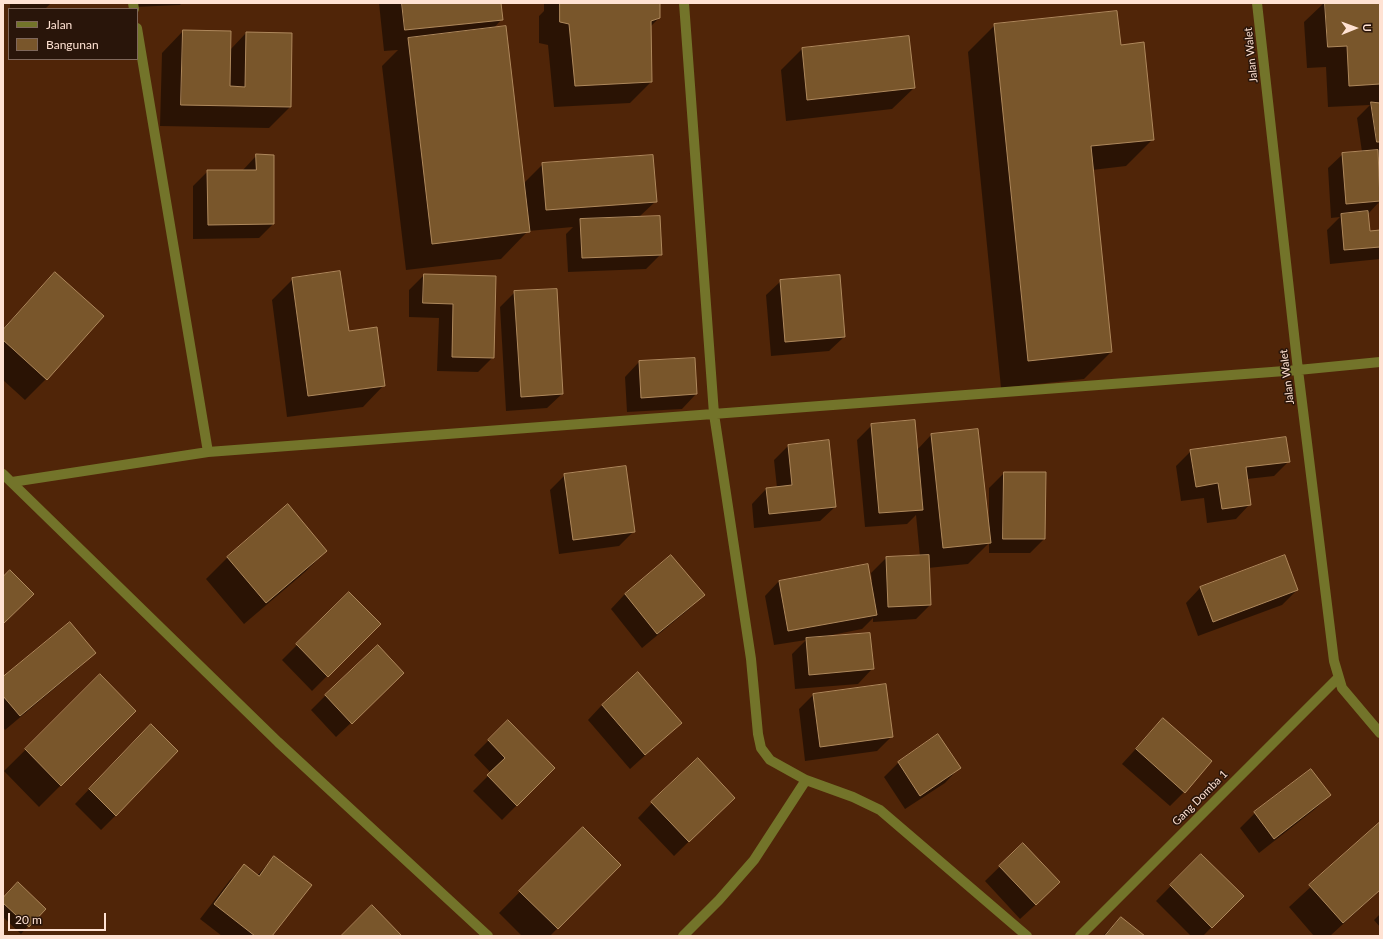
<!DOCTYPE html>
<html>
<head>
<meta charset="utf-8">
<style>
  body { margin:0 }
  #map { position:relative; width:1383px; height:939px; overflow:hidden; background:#502508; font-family:Lato,sans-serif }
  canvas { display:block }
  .frame { position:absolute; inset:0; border:4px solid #ffe2d3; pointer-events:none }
  .legend { position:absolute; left:8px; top:8px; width:130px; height:52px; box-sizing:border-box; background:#29150a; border:1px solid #7f675a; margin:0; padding:5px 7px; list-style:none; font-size:12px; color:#ffe2d3 }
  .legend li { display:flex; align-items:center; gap:8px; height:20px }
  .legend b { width:20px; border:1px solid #7f675a }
  .north { position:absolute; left:1335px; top:8px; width:40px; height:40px; -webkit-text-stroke:3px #29150a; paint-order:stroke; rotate:89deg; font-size:11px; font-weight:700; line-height:16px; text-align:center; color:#ffe2d3 }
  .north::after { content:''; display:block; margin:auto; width:14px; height:18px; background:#ffe2d3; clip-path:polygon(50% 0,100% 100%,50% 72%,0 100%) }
  .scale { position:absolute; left:8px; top:913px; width:98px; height:18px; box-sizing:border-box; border:2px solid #ffe2d3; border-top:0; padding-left:5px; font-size:12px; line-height:14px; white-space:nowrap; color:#ffe2d3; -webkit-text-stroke:3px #29150a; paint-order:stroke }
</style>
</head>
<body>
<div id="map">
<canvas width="1383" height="939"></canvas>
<div class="frame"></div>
<ul class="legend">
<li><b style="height:5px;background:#73742a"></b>Jalan</li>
<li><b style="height:11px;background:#79562b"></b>Bangunan</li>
</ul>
<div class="north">U</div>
<div class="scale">20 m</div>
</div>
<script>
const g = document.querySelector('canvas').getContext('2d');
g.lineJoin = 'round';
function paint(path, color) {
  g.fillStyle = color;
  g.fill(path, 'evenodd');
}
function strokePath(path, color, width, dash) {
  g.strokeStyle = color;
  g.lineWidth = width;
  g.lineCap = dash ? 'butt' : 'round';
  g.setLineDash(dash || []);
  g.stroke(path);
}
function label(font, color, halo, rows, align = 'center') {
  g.font = font + ' Lato,sans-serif';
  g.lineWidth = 3;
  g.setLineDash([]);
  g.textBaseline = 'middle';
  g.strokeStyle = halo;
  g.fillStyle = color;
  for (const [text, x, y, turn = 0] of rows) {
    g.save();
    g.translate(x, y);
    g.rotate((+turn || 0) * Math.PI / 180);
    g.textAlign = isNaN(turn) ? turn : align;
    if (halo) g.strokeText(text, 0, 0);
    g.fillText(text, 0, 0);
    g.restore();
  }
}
paint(new Path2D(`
  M 10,3 L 51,3 L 45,9 L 10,9 Z
  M 133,3 L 182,3 L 180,5 L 134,7 Z
  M 379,3 L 500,3 L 502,19 L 493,29 L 523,184 L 543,164 L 656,201 L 639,217 L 661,254 L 646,269 L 568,272 L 566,234 L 573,227 L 528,231 L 501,259 L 406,270 L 382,66 L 398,50 L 384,51 Z
  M 544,3 L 659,3 L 659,18 L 650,27 L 651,82 L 630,103 L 554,107 L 548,45 L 539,43 L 539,16 L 544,11 Z
  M 1324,3 L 1380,3 L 1380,157 L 1378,157 L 1378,170 L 1380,168 L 1380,201 L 1368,214 L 1369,232 L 1380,231 L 1380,259 L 1330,264 L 1327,230 L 1340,217 L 1331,218 L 1328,168 L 1343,154 L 1362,152 L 1357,118 L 1370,105 L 1328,107 L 1326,67 L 1307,68 L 1304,22 Z
  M 995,25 L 1120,46 L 1153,139 L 1126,166 L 1092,170 L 1111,352 L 1084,379 L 1001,388 L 968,52 Z
  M 183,31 L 230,50 L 246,33 L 290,107 L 269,128 L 160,126 L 162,53 Z
  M 908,37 L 914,88 L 892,109 L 786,121 L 781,70 L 802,49 Z
  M 257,155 L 273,224 L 259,238 L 193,239 L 193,186 L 208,171 L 242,171 Z
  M 56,274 L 46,379 L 25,400 L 3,380 L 3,329 Z
  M 424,275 L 495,277 L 493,357 L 478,372 L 437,371 L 439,318 L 409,317 L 409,290 Z
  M 293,279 L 348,332 L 384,385 L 363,407 L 287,417 L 272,300 Z
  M 781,281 L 844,337 L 829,351 L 771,356 L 766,295 Z
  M 515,292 L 562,394 L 547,408 L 506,411 L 500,307 Z
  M 639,362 L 696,394 L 682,409 L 627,412 L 625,377 Z
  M 872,425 L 917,450 L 931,435 L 977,430 L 988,524 L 989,524 L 989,488 L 1004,473 L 1044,539 L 1030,553 L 989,553 L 989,543 L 968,564 L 928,568 L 930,605 L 916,619 L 873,622 L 873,618 L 862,629 L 827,636 L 872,669 L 858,684 L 795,689 L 792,654 L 806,640 L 774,645 L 765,596 L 779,581 L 872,581 L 871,573 L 886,558 L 920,557 L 916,515 L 907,524 L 865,527 L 857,440 Z
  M 788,446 L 835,507 L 820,521 L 754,528 L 752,504 L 766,489 L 777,488 L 774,460 Z
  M 1191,451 L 1289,461 L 1274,476 L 1247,479 L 1250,504 L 1236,519 L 1207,523 L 1204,498 L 1181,501 L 1176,466 Z
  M 565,475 L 634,531 L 619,546 L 559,554 L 550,490 Z
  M 326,551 L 305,572 L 244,624 L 206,579 L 228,557 Z
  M 671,556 L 703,595 L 689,609 L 642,648 L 611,609 L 625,594 Z
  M 1284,557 L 1297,590 L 1282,605 L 1198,636 L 1186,603 L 1200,588 Z
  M 349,593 L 379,624 L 312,691 L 282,660 Z
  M 94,653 L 80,667 L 5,730 L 3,727 L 3,679 Z
  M 100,676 L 135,711 L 39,807 L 4,771 Z
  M 388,688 L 336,737 L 311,710 L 326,695 Z
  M 813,695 L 891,737 L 877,751 L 805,761 L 799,709 Z
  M 602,705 L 681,723 L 630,769 L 588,720 Z
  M 1163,719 L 1184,792 L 1170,806 L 1122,764 Z
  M 508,721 L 554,768 L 502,820 L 473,791 L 491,773 L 474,755 Z
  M 136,740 L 116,815 L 101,830 L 75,804 Z
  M 898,763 L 959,768 L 945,783 L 905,809 L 884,777 Z
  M 1311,770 L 1330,795 L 1315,809 L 1259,853 L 1240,828 L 1255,813 Z
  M 652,803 L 719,812 L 674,856 L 638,818 Z
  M 1380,823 L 1380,890 L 1330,936 L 1314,936 L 1289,907 Z
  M 1023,844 L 1044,897 L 1020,919 L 985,881 Z
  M 561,850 L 619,865 L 550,936 L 522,936 L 499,913 Z
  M 1201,855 L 1242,896 L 1203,936 L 1191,936 L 1156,901 Z
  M 274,857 L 271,936 L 222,936 L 200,919 L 230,880 L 244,866 L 257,876 Z
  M 3,899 L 44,909 L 21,934 L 3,917 Z
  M 1380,914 L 1380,927 L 1374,920 Z
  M 1121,918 L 1143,936 L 1103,936 Z`), '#0007');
const building = new Path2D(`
  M 402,3 L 501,3 L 503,20 L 405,30 Z
  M 560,3 L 660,3 L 660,18 L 651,21 L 652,82 L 575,86 L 569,24 L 560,22 Z
  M 1325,3 L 1380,3 L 1380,84 L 1349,86 L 1347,46 L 1328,47 Z
  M 1117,11 L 1121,45 L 1144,42 L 1154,140 L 1091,146 L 1112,352 L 1028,361 L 994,24 Z
  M 506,26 L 530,232 L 432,244 L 408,38 Z
  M 183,30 L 231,31 L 230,86 L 245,87 L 246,32 L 292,33 L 291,107 L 181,105 Z
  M 909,36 L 915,88 L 807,100 L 802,48 Z
  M 1371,102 L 1380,103 L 1380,142 L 1377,142 Z
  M 1378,150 L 1380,201 L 1346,204 L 1342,153 Z
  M 256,154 L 274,155 L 274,224 L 208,225 L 207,170 L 256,170 Z
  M 653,155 L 657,202 L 546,210 L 542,163 Z
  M 1368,211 L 1370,231 L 1380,230 L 1380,247 L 1344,250 L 1341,214 Z
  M 660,216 L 662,255 L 582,258 L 580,219 Z
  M 340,271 L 349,331 L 377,327 L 385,386 L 308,396 L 292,278 Z
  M 55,272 L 104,316 L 47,380 L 3,340 L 3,330 Z
  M 424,274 L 496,276 L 494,358 L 452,357 L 453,304 L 423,303 Z
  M 840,275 L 845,337 L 785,342 L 780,280 Z
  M 557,289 L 563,394 L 521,397 L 514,291 Z
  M 695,358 L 697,394 L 641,398 L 639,361 Z
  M 915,420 L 923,510 L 879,513 L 871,424 Z
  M 978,429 L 991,543 L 943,548 L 931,434 Z
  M 1286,437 L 1290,462 L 1246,467 L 1251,505 L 1222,509 L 1218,483 L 1196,487 L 1190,450 Z
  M 829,440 L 836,507 L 769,514 L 766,488 L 792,485 L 788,445 Z
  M 626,466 L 635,532 L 573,540 L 564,474 Z
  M 1004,472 L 1046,472 L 1045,539 L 1003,539 Z
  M 288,504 L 327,551 L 266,603 L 227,557 Z
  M 671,555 L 705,595 L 657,634 L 625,594 Z
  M 929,555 L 931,605 L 888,607 L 886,557 Z
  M 1285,555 L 1298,590 L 1213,622 L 1200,587 Z
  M 868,564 L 877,615 L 788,631 L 779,581 Z
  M 10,570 L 34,594 L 3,624 L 3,577 Z
  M 349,592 L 381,624 L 328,677 L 296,644 Z
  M 70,622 L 96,653 L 20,716 L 3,696 L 3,677 Z
  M 870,633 L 874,669 L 809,675 L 806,638 Z
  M 378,645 L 404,673 L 352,724 L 325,695 Z
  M 638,672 L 682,723 L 645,755 L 602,705 Z
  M 100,674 L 136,711 L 61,786 L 25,749 Z
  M 886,684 L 893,737 L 820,747 L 813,694 Z
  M 1163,718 L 1212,761 L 1185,793 L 1136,749 Z
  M 508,720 L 555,768 L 517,806 L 487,775 L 505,758 L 488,740 Z
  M 151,724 L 178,751 L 116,816 L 89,789 Z
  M 938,734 L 961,768 L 920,796 L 898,762 Z
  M 698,758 L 735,798 L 689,842 L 651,802 Z
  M 1311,769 L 1331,795 L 1274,839 L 1254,812 Z
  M 1380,822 L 1380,890 L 1343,923 L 1309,885 Z
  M 583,827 L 621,865 L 558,929 L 519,891 Z
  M 1023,843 L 1060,882 L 1036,905 L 999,866 Z
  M 1201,854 L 1244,896 L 1212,928 L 1170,885 Z
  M 274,856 L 312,885 L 272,936 L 255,936 L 214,904 L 244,864 L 259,876 Z
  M 18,882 L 46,909 L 29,927 L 3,903 L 3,898 Z
  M 372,905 L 402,936 L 341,936 Z
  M 1121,917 L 1145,936 L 1105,936 Z`);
paint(building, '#79562b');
strokePath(building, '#ae885c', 1);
strokePath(new Path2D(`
  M 133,3 L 134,9
  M 684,3 L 714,414 L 751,659 L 758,734 L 761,748 L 770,760 L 806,780 L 853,797 L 880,810 L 1027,936
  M 1257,3 L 1298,370 L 1334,661 L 1342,688 L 1380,733
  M 137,28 L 208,452
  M 3,474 L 278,742 L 488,936
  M 12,482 L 208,452 L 1298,370 L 1380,362
  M 683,936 L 719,900 L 754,860 L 806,780
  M 1080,936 L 1338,678`), '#73742a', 10);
label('11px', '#ffe2d3', '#29150a', [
  ["Jalan Walet",1251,55,-96],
  ["Jalan Walet",1287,377,-97],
  ["Gang Domba 1",1200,798,-45]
]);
</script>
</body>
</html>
